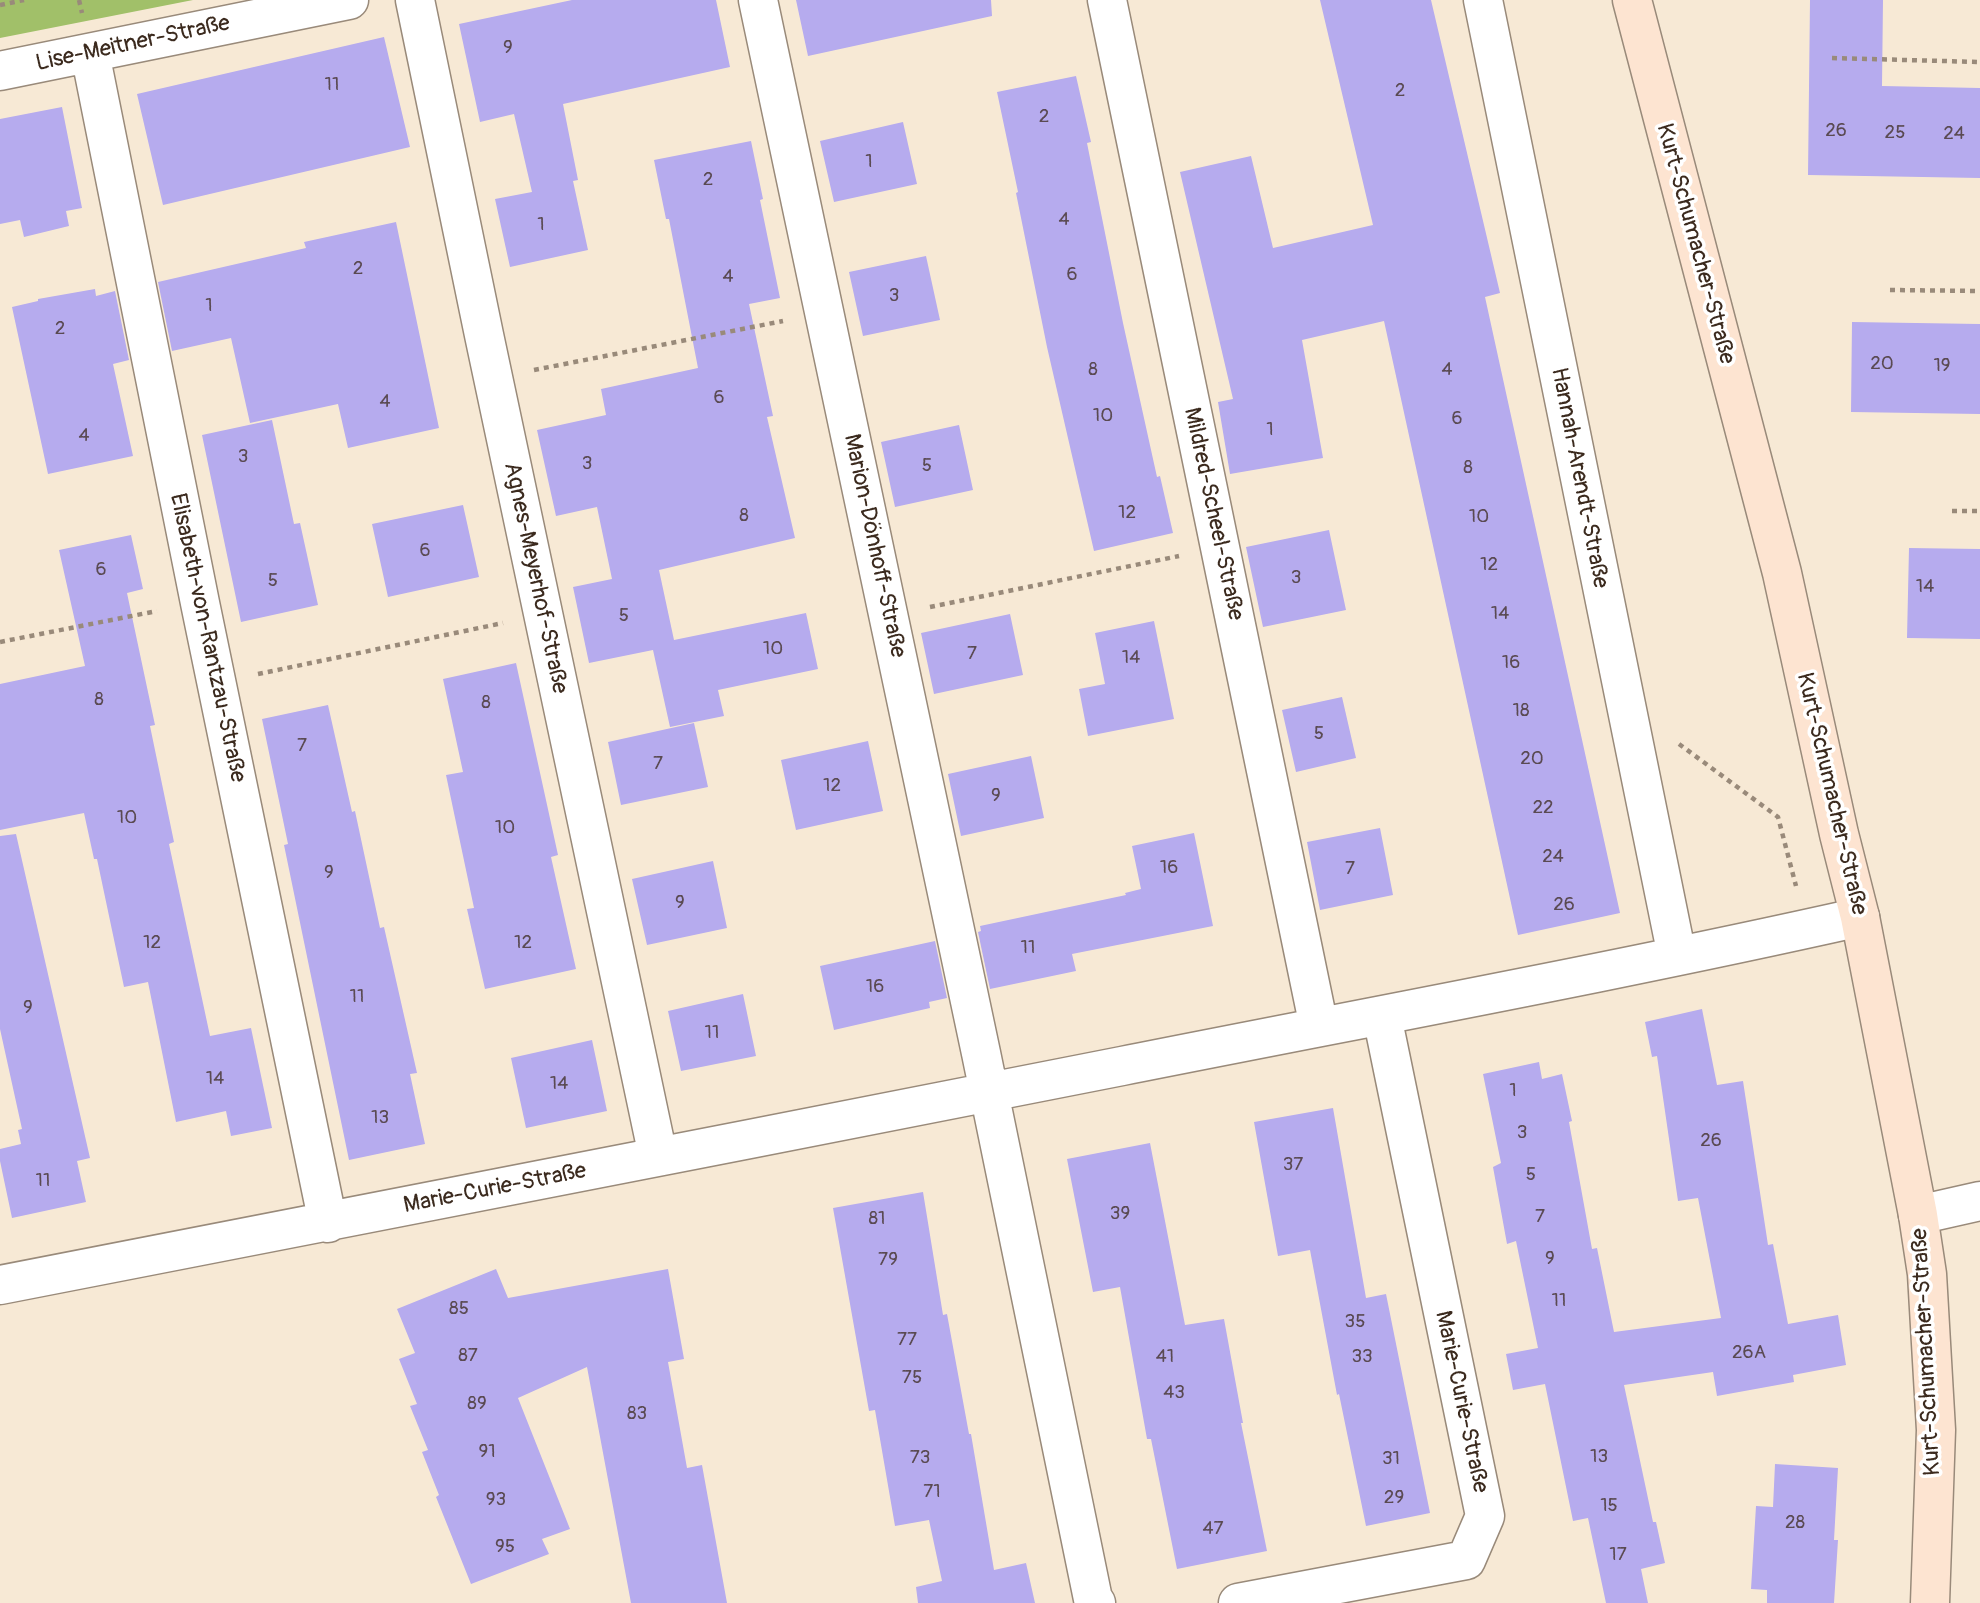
<!DOCTYPE html>
<html>
<head>
<meta charset="utf-8">
<style>
  body { margin:0 }
  canvas { display:block; background:#f7e9d5 }
</style>
</head>
<body>
<canvas width="1980" height="1603"></canvas>
<script>
const g = document.querySelector('canvas').getContext('2d');
g.lineJoin = 'round';
function paint(path, color) {
  g.fillStyle = color;
  g.fill(path, 'evenodd');
}
function strokePath(path, color, width, dash) {
  g.strokeStyle = color;
  g.lineWidth = width;
  g.lineCap = dash ? 'butt' : 'round';
  g.setLineDash(dash || []);
  g.stroke(path);
}
function label(font, color, halo, rows, align = 'center') {
  g.font = font + ' Pangolin,sans-serif';
  g.lineWidth = 7;
  g.setLineDash([]);
  g.textBaseline = 'middle';
  g.strokeStyle = halo;
  g.fillStyle = color;
  for (const [text, x, y, turn = 0] of rows) {
    g.save();
    g.translate(x, y);
    g.rotate((+turn || 0) * Math.PI / 180);
    g.textAlign = isNaN(turn) ? turn : align;
    if (halo) g.strokeText(text, 0, 0);
    g.fillText(text, 0, 0);
    g.restore();
  }
}
paint(new Path2D(`
  M 0,0 L 193,0 L 0,38 Z`), '#a1c069');
paint(new Path2D(`
  M 572,0 L 716,0 L 730,67 L 563,104 L 578,180 L 573,181 L 588,250 L 510,267 L 495,199 L 532,192 L 514,114 L 480,122 L 459,24 Z
  M 796,0 L 991,0 L 992,16 L 808,56 Z
  M 1320,0 L 1431,0 L 1500,293 L 1485,297 L 1620,913 L 1518,935 L 1384,321 L 1302,340 L 1323,458 L 1230,474 L 1218,402 L 1233,399 L 1180,172 L 1251,156 L 1273,248 L 1373,225 Z
  M 1810,0 L 1883,0 L 1882,86 L 1980,88 L 1980,178 L 1808,175 Z
  M 384,37 L 410,147 L 163,205 L 137,94 Z
  M 1076,76 L 1091,142 L 1087,143 L 1123,323 L 1157,477 L 1160,476 L 1173,533 L 1094,551 L 1047,347 L 1016,193 L 1018,192 L 997,92 Z
  M 62,107 L 82,208 L 66,211 L 69,226 L 24,237 L 20,220 L 0,224 L 0,119 Z
  M 903,122 L 917,184 L 834,202 L 820,141 Z
  M 751,141 L 763,199 L 760,200 L 780,298 L 749,304 L 773,416 L 767,417 L 795,538 L 659,570 L 674,640 L 806,613 L 818,669 L 718,690 L 724,716 L 670,727 L 653,650 L 589,663 L 573,587 L 612,579 L 597,507 L 556,516 L 537,430 L 606,415 L 601,389 L 698,368 L 669,219 L 666,219 L 654,160 Z
  M 396,222 L 439,428 L 348,448 L 338,404 L 250,423 L 231,338 L 172,351 L 158,282 L 306,248 L 304,242 Z
  M 926,256 L 940,320 L 863,336 L 849,272 Z
  M 95,289 L 96,296 L 115,291 L 129,360 L 113,364 L 133,456 L 48,474 L 12,307 L 38,301 L 38,299 Z
  M 1852,322 L 1980,324 L 1980,414 L 1851,412 Z
  M 272,420 L 294,524 L 300,523 L 318,605 L 241,622 L 202,435 Z
  M 959,425 L 973,490 L 895,507 L 881,442 Z
  M 463,505 L 479,577 L 388,597 L 372,524 Z
  M 1329,530 L 1346,610 L 1263,627 L 1246,547 Z
  M 131,535 L 143,589 L 127,593 L 155,725 L 150,726 L 174,842 L 169,844 L 210,1036 L 251,1028 L 272,1128 L 231,1136 L 226,1111 L 176,1122 L 148,982 L 124,987 L 97,859 L 94,859 L 84,813 L 0,830 L 0,684 L 85,666 L 59,550 Z
  M 1909,548 L 1980,549 L 1980,639 L 1907,638 Z
  M 1010,614 L 1023,675 L 934,694 L 921,633 Z
  M 1154,621 L 1174,719 L 1088,736 L 1079,689 L 1105,684 L 1095,633 Z
  M 516,663 L 558,855 L 551,857 L 576,969 L 485,989 L 467,909 L 474,908 L 446,775 L 463,772 L 443,679 Z
  M 1342,697 L 1356,758 L 1296,772 L 1282,710 Z
  M 328,705 L 352,812 L 355,811 L 380,928 L 384,927 L 417,1073 L 410,1074 L 425,1144 L 349,1160 L 284,845 L 288,844 L 262,719 Z
  M 694,723 L 708,787 L 621,805 L 608,742 Z
  M 868,741 L 883,811 L 796,830 L 781,760 Z
  M 1031,756 L 1044,818 L 961,836 L 948,774 Z
  M 1380,828 L 1393,895 L 1320,910 L 1307,842 Z
  M 1194,833 L 1213,926 L 1072,954 L 1076,971 L 990,989 L 978,932 L 981,931 L 980,926 L 1126,895 L 1125,893 L 1141,889 L 1132,846 Z
  M 16,834 L 90,1158 L 77,1161 L 86,1202 L 12,1218 L 0,1161 L 0,1149 L 21,1144 L 18,1130 L 22,1129 L 0,1029 L 0,836 Z
  M 713,861 L 727,928 L 647,945 L 632,879 Z
  M 935,941 L 947,998 L 929,1002 L 930,1008 L 834,1030 L 820,966 Z
  M 743,994 L 756,1056 L 681,1071 L 668,1011 Z
  M 1702,1009 L 1717,1085 L 1743,1081 L 1768,1245 L 1773,1244 L 1788,1324 L 1838,1315 L 1846,1365 L 1793,1375 L 1794,1382 L 1717,1396 L 1713,1372 L 1624,1385 L 1653,1522 L 1656,1522 L 1665,1563 L 1641,1569 L 1648,1603 L 1606,1603 L 1588,1518 L 1573,1521 L 1545,1384 L 1513,1390 L 1506,1354 L 1538,1348 L 1516,1241 L 1507,1244 L 1493,1167 L 1501,1163 L 1483,1074 L 1539,1062 L 1542,1079 L 1562,1074 L 1572,1121 L 1569,1122 L 1592,1249 L 1597,1248 L 1614,1332 L 1721,1318 L 1698,1198 L 1678,1201 L 1657,1056 L 1652,1057 L 1645,1022 Z
  M 592,1040 L 607,1111 L 526,1128 L 511,1058 Z
  M 1333,1108 L 1366,1298 L 1386,1294 L 1430,1513 L 1366,1526 L 1339,1394 L 1337,1395 L 1310,1250 L 1278,1256 L 1254,1122 Z
  M 1150,1143 L 1185,1325 L 1224,1319 L 1243,1423 L 1241,1423 L 1267,1551 L 1177,1569 L 1151,1439 L 1147,1439 L 1120,1287 L 1093,1292 L 1067,1159 Z
  M 923,1192 L 943,1315 L 947,1314 L 969,1434 L 971,1434 L 994,1570 L 1026,1563 L 1035,1603 L 918,1603 L 916,1587 L 942,1581 L 929,1520 L 895,1526 L 875,1410 L 869,1411 L 833,1208 Z
  M 496,1269 L 508,1298 L 668,1269 L 684,1359 L 668,1362 L 687,1468 L 702,1465 L 727,1603 L 631,1603 L 587,1367 L 518,1398 L 570,1529 L 542,1539 L 549,1554 L 471,1584 L 436,1497 L 439,1495 L 422,1452 L 428,1450 L 410,1406 L 417,1404 L 399,1359 L 415,1353 L 397,1309 Z
  M 1775,1464 L 1838,1468 L 1834,1540 L 1838,1540 L 1834,1603 L 1767,1603 L 1767,1590 L 1751,1589 L 1756,1506 L 1773,1507 Z`), '#b6abee');
const minor = new Path2D(`
  M 415,0 C 493,386 577,771 658,1156
  M 758,0 L 981,1053 L 1093,1599 L 1096,1603
  M 1107,0 L 1319,1027
  M 1483,0 L 1677,956
  M 90,53 L 200,603 L 328,1223
  M 0,71 L 349,0
  M 1918,1215 L 1980,1201
  M 0,1285 C 374,1214 748,1139 1122,1066 C 1368,1017 1615,972 1860,917
  M 1238,1603 L 1466,1560 L 1485,1516 L 1382,1016`);
const secondary = new Path2D(`
  M 1632,0 L 1782,573 L 1839,834 L 1860,917 L 1918,1215 L 1927,1274 L 1936,1430 L 1930,1603`);
strokePath(minor, '#998a7a', 41);
strokePath(secondary, '#998a7a', 41);
strokePath(new Path2D(`
  M 79,0 L 82,13
  M 0,5 L 24,0
  M 1832,58 L 1980,62
  M 1890,290 L 1980,291
  M 534,370 L 783,321
  M 1952,511 L 1980,511
  M 930,607 L 1179,556
  M 0,642 L 157,611
  M 258,674 L 503,623
  M 1679,744 L 1778,817 L 1796,886`), '#998a7a', 4.5, [5, 5]);
strokePath(minor, '#fff', 38);
strokePath(secondary, '#fde4d1', 38);
label('19px', '#5a4a52', null, [
  ["9",508,48],
  ["11",332,85],
  ["2",1400,91],
  ["2",1044,117],
  ["26",1836,131],
  ["25",1895,133],
  ["24",1954,134],
  ["1",869,162],
  ["2",708,180],
  ["4",1064,220],
  ["1",541,225],
  ["2",358,269],
  ["6",1072,275],
  ["4",728,277],
  ["3",894,296],
  ["1",209,306],
  ["2",60,329],
  ["20",1882,364],
  ["19",1942,366],
  ["8",1093,370],
  ["4",1447,370],
  ["6",719,398],
  ["4",385,402],
  ["10",1103,416],
  ["6",1457,419],
  ["1",1270,430],
  ["4",84,436],
  ["3",243,457],
  ["3",587,464],
  ["5",927,466],
  ["8",1468,468],
  ["12",1127,513],
  ["8",744,516],
  ["10",1479,517],
  ["6",425,551],
  ["12",1489,565],
  ["6",101,570],
  ["3",1296,578],
  ["5",273,581],
  ["14",1925,587],
  ["14",1500,614],
  ["5",624,616],
  ["10",773,649],
  ["7",972,654],
  ["14",1131,658],
  ["16",1511,663],
  ["8",99,700],
  ["8",486,703],
  ["18",1521,711],
  ["5",1319,734],
  ["7",302,746],
  ["20",1532,759],
  ["7",658,764],
  ["12",832,786],
  ["9",996,796],
  ["22",1543,808],
  ["10",127,818],
  ["10",505,828],
  ["24",1553,857],
  ["16",1169,868],
  ["7",1350,869],
  ["9",329,873],
  ["9",680,903],
  ["26",1564,905],
  ["12",152,943],
  ["12",523,943],
  ["11",1028,948],
  ["16",875,987],
  ["11",357,997],
  ["9",28,1008],
  ["11",712,1033],
  ["14",215,1079],
  ["14",559,1084],
  ["1",1513,1091],
  ["13",380,1118],
  ["3",1522,1133],
  ["26",1711,1141],
  ["37",1293,1165],
  ["5",1531,1175],
  ["11",43,1181],
  ["39",1120,1214],
  ["7",1540,1217],
  ["81",877,1219],
  ["9",1550,1259],
  ["79",888,1260],
  ["11",1559,1301],
  ["85",459,1309],
  ["35",1355,1322],
  ["77",907,1340],
  ["26A",1749,1353],
  ["87",468,1356],
  ["41",1165,1357],
  ["33",1362,1357],
  ["75",912,1378],
  ["43",1174,1393],
  ["89",477,1404],
  ["83",637,1414],
  ["91",487,1452],
  ["13",1599,1457],
  ["73",920,1458],
  ["31",1391,1459],
  ["71",932,1492],
  ["29",1394,1498],
  ["93",496,1500],
  ["15",1609,1506],
  ["28",1795,1523],
  ["47",1213,1529],
  ["95",505,1547],
  ["17",1618,1555]
]);
label('23px', '#3b2a1e', '#fff', [
  ["Lise-Meitner-Straße",133,44,-12],
  ["Kurt-Schumacher-Straße",1695,244,75],
  ["Hannah-Arendt-Straße",1579,478,79],
  ["Mildred-Scheel-Straße",1213,514,78],
  ["Marion-Dönhoff-Straße",874,546,78],
  ["Agnes-Meyerhof-Straße",535,578,78],
  ["Elisabeth-von-Rantzau-Straße",207,638,78],
  ["Kurt-Schumacher-Straße",1831,794,77],
  ["Marie-Curie-Straße",495,1189,-11],
  ["Kurt-Schumacher-Straße",1927,1352,-93],
  ["Marie-Curie-Straße",1461,1402,78]
]);
</script>
</body>
</html>
